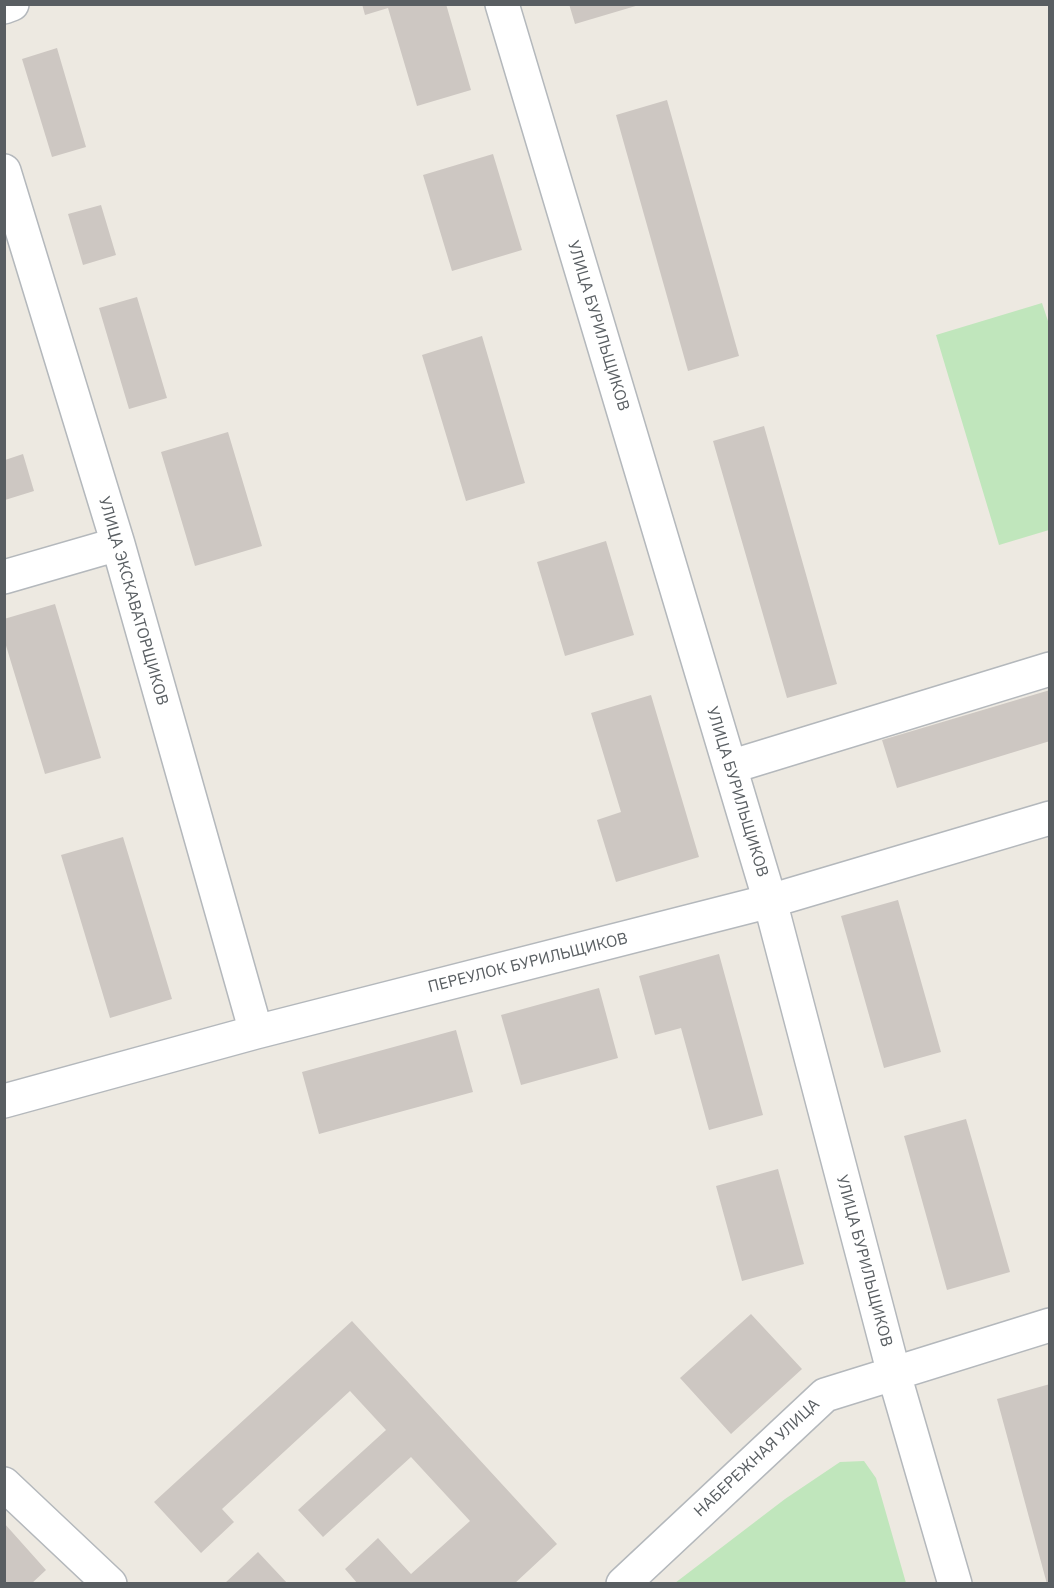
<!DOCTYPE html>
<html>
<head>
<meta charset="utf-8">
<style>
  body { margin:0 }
  #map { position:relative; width:1054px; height:1588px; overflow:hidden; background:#ede9e1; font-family:"IBM Plex Sans",sans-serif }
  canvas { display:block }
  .frame { position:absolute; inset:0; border:6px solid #595e62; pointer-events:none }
</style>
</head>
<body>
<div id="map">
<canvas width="1054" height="1588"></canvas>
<div class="frame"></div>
</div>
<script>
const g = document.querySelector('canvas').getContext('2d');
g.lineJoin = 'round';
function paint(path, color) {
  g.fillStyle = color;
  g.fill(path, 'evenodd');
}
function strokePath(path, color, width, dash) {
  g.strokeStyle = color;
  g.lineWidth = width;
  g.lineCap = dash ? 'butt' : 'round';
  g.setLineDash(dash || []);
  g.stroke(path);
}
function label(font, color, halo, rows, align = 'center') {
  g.font = font + ' "IBM Plex Sans",sans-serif';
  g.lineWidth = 5;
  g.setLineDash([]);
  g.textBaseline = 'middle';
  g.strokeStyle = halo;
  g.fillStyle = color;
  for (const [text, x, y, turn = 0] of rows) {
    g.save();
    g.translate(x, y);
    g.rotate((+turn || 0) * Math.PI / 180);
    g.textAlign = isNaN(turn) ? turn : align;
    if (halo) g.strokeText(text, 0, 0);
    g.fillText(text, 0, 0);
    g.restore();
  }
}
paint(new Path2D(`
  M 1042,303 L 1050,327 L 1049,530 L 999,545 L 936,335 Z
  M 864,1461 L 876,1478 L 906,1583 L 675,1583 L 785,1499 L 840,1462 Z`), '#c0e6bc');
paint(new Path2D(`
  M 362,4 L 446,4 L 471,90 L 417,106 L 388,8 L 365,15 Z
  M 569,4 L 639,4 L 639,5 L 575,24 Z
  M 57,48 L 86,147 L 52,157 L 22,59 Z
  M 667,100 L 739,356 L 688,371 L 616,115 Z
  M 493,154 L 522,250 L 452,271 L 423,175 Z
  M 101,205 L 116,255 L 83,265 L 68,214 Z
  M 137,297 L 167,398 L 129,409 L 99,308 Z
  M 482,336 L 525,483 L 466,501 L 422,355 Z
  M 764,426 L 837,684 L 787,698 L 713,441 Z
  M 228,432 L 262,546 L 195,566 L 161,452 Z
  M 23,454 L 34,491 L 5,500 L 5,460 Z
  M 606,541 L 634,635 L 565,656 L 537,562 Z
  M 55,604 L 101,758 L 45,774 L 4,639 L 4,619 Z
  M 1050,690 L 1050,741 L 897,788 L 882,740 Z
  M 651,695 L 699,857 L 616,882 L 597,820 L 621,812 L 591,713 Z
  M 123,837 L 172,999 L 110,1018 L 61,855 Z
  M 898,900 L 941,1052 L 884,1068 L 841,916 Z
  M 719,954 L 763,1115 L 709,1130 L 681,1028 L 655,1035 L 639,976 Z
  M 599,988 L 618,1058 L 521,1085 L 501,1015 Z
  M 456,1030 L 473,1092 L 319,1134 L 302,1072 Z
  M 966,1119 L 1010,1272 L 947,1290 L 904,1136 Z
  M 778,1169 L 804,1264 L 742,1281 L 716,1186 Z
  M 751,1314 L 802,1369 L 731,1434 L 680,1378 Z
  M 352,1321 L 557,1544 L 514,1584 L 358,1584 L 345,1569 L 378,1538 L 411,1574 L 470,1521 L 411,1457 L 323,1537 L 298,1510 L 386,1430 L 350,1391 L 222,1509 L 234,1522 L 201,1553 L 154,1502 Z
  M 1050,1384 L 1050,1584 L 1047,1584 L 997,1399 Z
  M 4,1523 L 46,1570 L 31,1584 L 4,1584 Z
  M 258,1552 L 288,1584 L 224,1584 Z`), '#cdc7c2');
const minor = new Path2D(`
  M 502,4 L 770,901 L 894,1374 L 955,1584
  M 4,7 L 12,4
  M 4,171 L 118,544 L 256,1032
  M 4,577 L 118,544
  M 730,767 L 1050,669
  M 4,1101 L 256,1032 L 770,901 L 1050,818
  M 4,1484 L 110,1584
  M 623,1584 L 825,1395 L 1050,1325`);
strokePath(minor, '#b4b8bc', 36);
strokePath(minor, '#fff', 33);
label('16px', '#595e62', '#fff', [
  ["УЛИЦА БУРИЛЬЩИКОВ",598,326,73],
  ["УЛИЦА ЭКСКАВАТОРЩИКОВ",133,601,74],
  ["УЛИЦА БУРИЛЬЩИКОВ",737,792,73],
  ["ПЕРЕУЛОК БУРИЛЬЩИКОВ",528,963,-14],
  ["УЛИЦА БУРИЛЬЩИКОВ",864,1261,75],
  ["НАБЕРЕЖНАЯ УЛИЦА",757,1458,-43]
]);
</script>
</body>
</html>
